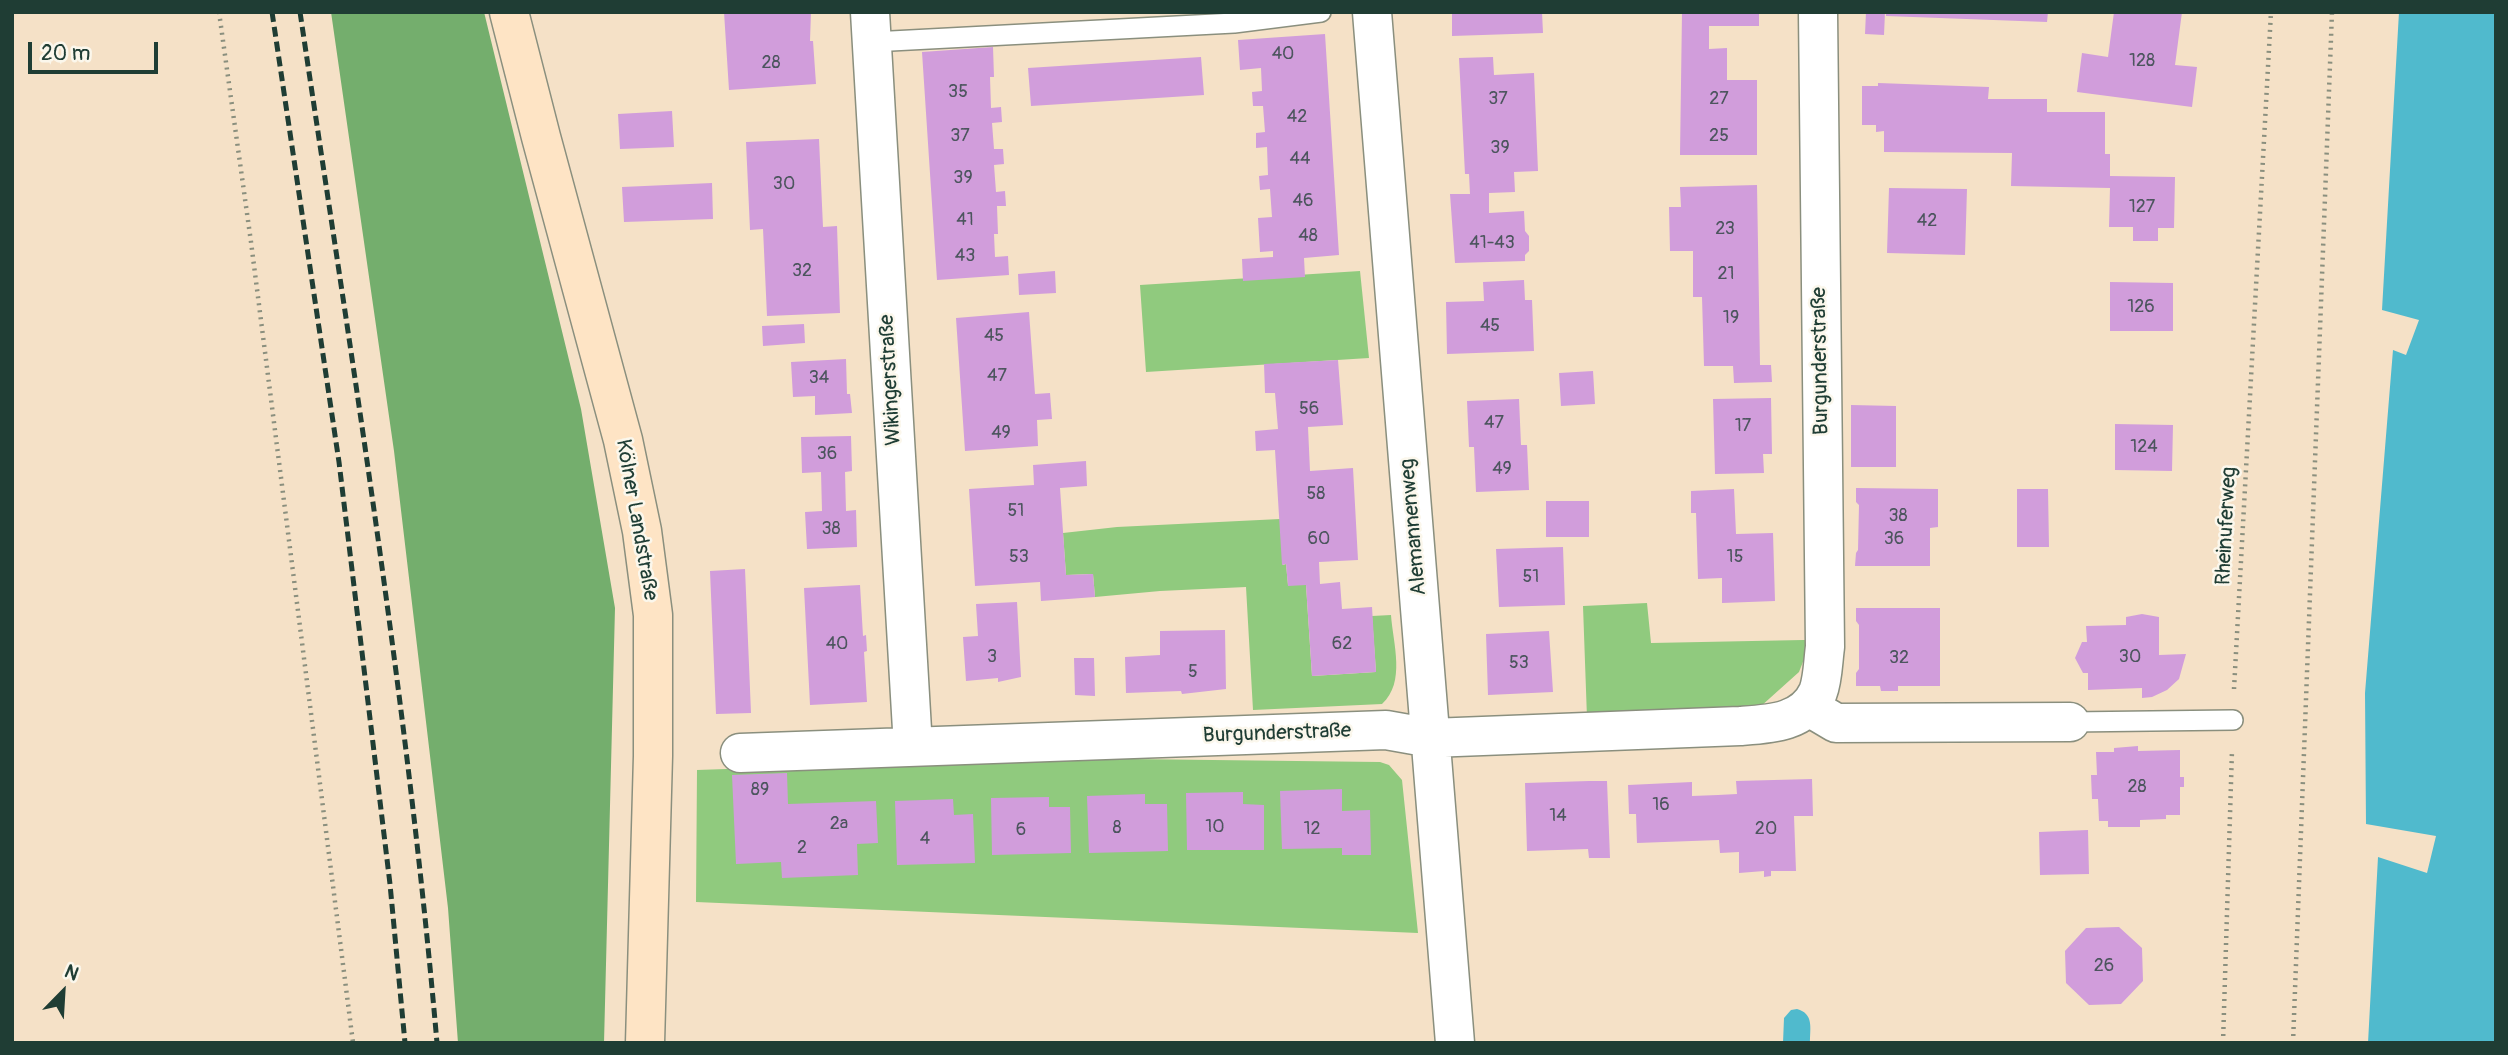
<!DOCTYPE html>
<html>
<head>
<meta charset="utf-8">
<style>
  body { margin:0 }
  #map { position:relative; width:2508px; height:1055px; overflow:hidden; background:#f5e1c7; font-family:Pangolin,sans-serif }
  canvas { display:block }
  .frame { position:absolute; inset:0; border:14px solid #1f3d34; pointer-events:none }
  .north { position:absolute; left:28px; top:957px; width:70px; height:70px; -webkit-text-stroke:5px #fbf7ec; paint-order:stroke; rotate:24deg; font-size:19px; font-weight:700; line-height:28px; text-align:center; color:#1f3d34 }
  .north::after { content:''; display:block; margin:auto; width:24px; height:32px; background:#1f3d34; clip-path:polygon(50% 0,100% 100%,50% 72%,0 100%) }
  .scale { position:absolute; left:28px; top:42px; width:130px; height:32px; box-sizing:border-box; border:4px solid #1f3d34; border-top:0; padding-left:9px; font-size:21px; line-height:24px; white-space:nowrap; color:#1f3d34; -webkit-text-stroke:5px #fbf7ec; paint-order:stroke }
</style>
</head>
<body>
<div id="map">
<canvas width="2508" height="1055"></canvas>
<div class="frame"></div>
<div class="north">N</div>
<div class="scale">20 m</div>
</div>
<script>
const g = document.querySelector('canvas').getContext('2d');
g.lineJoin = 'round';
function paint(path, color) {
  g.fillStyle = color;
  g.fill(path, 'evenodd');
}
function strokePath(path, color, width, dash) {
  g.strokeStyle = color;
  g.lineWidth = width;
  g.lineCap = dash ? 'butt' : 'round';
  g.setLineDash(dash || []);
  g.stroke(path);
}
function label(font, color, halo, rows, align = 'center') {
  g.font = font + ' Pangolin,sans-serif';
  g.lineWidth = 5;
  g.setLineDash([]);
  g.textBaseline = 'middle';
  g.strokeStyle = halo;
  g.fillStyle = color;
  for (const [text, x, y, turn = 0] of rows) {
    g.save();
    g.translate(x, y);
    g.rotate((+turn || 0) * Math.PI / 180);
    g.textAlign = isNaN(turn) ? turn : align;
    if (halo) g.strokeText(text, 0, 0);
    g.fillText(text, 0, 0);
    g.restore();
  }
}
paint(new Path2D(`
  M 1360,271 L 1369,358 L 1146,372 L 1140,285 Z
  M 1280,519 L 1283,565 L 1286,564 L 1288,585 L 1306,585 L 1312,676 L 1376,672 L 1372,616 L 1391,615 C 1393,644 1406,682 1382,704 L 1253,710 L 1246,587 L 1160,591 L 1095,597 L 1093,574 L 1066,575 L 1063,533 L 1117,527 Z
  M 1647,603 L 1651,643 L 1803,640 L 1806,640 L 1806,654 L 1799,672 L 1760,707 L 1587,718 L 1583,606 Z
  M 1045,758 L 1380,762 L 1389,765 L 1402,780 L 1418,933 L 696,902 L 697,770 Z`), '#90ca7e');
paint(new Path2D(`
  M 331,12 L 484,12 L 581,409 L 615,608 L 604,1043 L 458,1043 L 448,908 L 394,451 Z`), '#74ae6d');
paint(new Path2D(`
  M 2399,12 L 2496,12 L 2496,1043 L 2368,1043 L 2378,857 L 2427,873 L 2436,836 L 2366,824 L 2365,693 L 2393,350 L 2406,355 L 2419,320 L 2382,310 Z
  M 1797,1009 C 1814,1014 1810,1027 1810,1043 L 1783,1043 L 1784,1018 L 1791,1010 Z`), '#50bacd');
paint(new Path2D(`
  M 724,12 L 811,12 L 810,41 L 813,41 L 816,84 L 729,90 Z
  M 1452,12 L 1542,12 L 1543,33 L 1452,36 Z
  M 1682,12 L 1759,12 L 1759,26 L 1709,26 L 1709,49 L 1727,48 L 1727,80 L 1757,80 L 1757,155 L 1680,155 Z
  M 1866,12 L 1885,12 L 1884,35 L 1865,34 Z
  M 1886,12 L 2048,12 L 2047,22 L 1886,16 Z
  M 2114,12 L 2182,12 L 2175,65 L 2197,67 L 2192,107 L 2077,92 L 2082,53 L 2108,57 Z
  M 1325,34 L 1339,255 L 1304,258 L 1305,277 L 1243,281 L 1242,259 L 1273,257 L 1273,251 L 1260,252 L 1258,218 L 1272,217 L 1270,189 L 1260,190 L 1259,176 L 1268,175 L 1267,147 L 1256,148 L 1256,133 L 1265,132 L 1263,106 L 1253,106 L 1252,92 L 1262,91 L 1261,68 L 1240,70 L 1238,40 Z
  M 993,47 L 994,77 L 990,77 L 991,108 L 1001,107 L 1002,122 L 992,123 L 994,149 L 1003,149 L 1004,164 L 994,165 L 996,192 L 1005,191 L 1006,206 L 997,206 L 998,234 L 994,234 L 995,257 L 1008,256 L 1009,275 L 937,280 L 922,52 Z
  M 1201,57 L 1204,95 L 1031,106 L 1028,68 Z
  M 1493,57 L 1494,75 L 1534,73 L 1538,171 L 1514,172 L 1515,192 L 1489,193 L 1489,213 L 1524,211 L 1525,231 L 1529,236 L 1529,251 L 1525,255 L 1525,261 L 1455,263 L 1450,194 L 1470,194 L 1469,174 L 1465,174 L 1459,58 Z
  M 1878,83 L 1989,87 L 1988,99 L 2047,99 L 2047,112 L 2105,112 L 2105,154 L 2110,154 L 2110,176 L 2175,177 L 2174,228 L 2158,228 L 2158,241 L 2133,241 L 2133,227 L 2109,227 L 2110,188 L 2011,186 L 2012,153 L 1884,152 L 1884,131 L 1876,132 L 1876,125 L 1862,125 L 1862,86 L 1878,86 Z
  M 672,111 L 674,147 L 620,149 L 618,114 Z
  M 819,139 L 823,227 L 837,226 L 840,313 L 767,316 L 763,229 L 750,230 L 746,142 Z
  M 712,183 L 713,219 L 624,222 L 622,187 Z
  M 1757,185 L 1760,365 L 1771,365 L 1772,382 L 1734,383 L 1733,366 L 1704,366 L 1702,297 L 1693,297 L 1693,251 L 1670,251 L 1669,207 L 1681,207 L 1680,187 Z
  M 1889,188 L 1967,189 L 1965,255 L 1887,253 Z
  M 1055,271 L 1056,293 L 1019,295 L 1018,274 Z
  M 1524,280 L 1525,300 L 1532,300 L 1534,351 L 1447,354 L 1446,302 L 1484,301 L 1483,282 Z
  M 2110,282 L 2173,283 L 2173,331 L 2110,331 Z
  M 1029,312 L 1035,394 L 1050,393 L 1052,419 L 1037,420 L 1038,446 L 965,451 L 956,318 Z
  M 804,324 L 805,343 L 763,346 L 762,326 Z
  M 846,359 L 847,394 L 850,394 L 852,413 L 815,415 L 815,396 L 793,397 L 791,362 Z
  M 1338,360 L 1343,425 L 1308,427 L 1310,471 L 1353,468 L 1358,560 L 1319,562 L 1320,584 L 1340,582 L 1342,609 L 1372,607 L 1376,672 L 1312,676 L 1306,585 L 1288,586 L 1286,564 L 1282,565 L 1275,450 L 1256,451 L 1255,431 L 1278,429 L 1275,393 L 1265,393 L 1264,364 Z
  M 1593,371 L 1595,404 L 1561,406 L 1559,373 Z
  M 1771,398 L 1772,454 L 1763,454 L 1764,473 L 1715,474 L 1713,399 Z
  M 1519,399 L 1521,445 L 1527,445 L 1529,490 L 1476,492 L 1474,447 L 1469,447 L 1467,401 Z
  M 1851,405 L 1896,406 L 1896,467 L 1851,467 Z
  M 2115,424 L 2173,425 L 2172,471 L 2115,470 Z
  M 851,436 L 852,471 L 845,472 L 846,511 L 856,510 L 857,547 L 807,549 L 805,512 L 822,511 L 821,472 L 802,473 L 801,437 Z
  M 1086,461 L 1087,486 L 1060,488 L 1066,575 L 1093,574 L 1095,597 L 1041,601 L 1040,582 L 975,586 L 969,489 L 1034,485 L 1033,465 Z
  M 1856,488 L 1938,489 L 1938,527 L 1930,528 L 1930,566 L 1855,566 L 1856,553 L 1858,550 L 1859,505 L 1856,502 Z
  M 1734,489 L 1736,534 L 1773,533 L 1775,601 L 1722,603 L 1722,578 L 1698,579 L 1696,513 L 1691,513 L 1691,491 Z
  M 2017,489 L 2048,489 L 2049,547 L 2017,547 Z
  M 1546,501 L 1589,501 L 1589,537 L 1546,537 Z
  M 1563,547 L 1565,605 L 1499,607 L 1496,549 Z
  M 745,569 L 751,713 L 716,714 L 710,571 Z
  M 860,585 L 863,636 L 866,635 L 867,651 L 864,652 L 867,702 L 810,705 L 804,588 Z
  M 1017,602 L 1021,677 L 998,682 L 998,678 L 966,681 L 963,637 L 978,636 L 976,604 Z
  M 1856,608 L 1940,608 L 1940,686 L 1898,686 L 1898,691 L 1881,691 L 1880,686 L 1856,686 L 1856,673 L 1859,669 L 1859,625 L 1856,621 Z
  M 2142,614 L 2159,617 L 2159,655 L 2186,654 L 2179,679 L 2167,690 L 2152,697 L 2142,698 L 2142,688 L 2088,690 L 2088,673 L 2083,673 L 2075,658 L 2082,642 L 2087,642 L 2086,626 L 2126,625 L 2126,617 Z
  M 1225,630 L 1226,689 L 1182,694 L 1181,691 L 1126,693 L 1125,657 L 1160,655 L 1160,631 Z
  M 1549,631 L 1553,692 L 1488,695 L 1486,634 Z
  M 1074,658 L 1094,658 L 1095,696 L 1075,695 Z
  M 2138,746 L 2138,751 L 2180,750 L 2180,777 L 2184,777 L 2184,787 L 2180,787 L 2180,815 L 2166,815 L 2166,819 L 2140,820 L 2140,827 L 2108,827 L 2108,821 L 2099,821 L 2098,799 L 2092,799 L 2091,775 L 2097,775 L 2096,752 L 2114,752 L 2114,748 Z
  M 787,773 L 788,804 L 876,801 L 878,843 L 857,844 L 858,875 L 782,878 L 781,862 L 736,864 L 732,775 Z
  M 1812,779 L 1813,816 L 1794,816 L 1796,871 L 1771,871 L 1771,876 L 1764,877 L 1764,871 L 1739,873 L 1739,852 L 1720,853 L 1719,840 L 1637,843 L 1636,814 L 1629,814 L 1628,785 L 1692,782 L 1692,796 L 1718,795 L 1737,794 L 1736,781 Z
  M 1589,781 L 1607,781 L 1610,858 L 1589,858 L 1588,849 L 1527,851 L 1525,783 Z
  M 1342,789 L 1342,811 L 1370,810 L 1371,855 L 1342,855 L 1342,848 L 1282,849 L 1280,791 Z
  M 1243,792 L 1243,804 L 1264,805 L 1264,850 L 1187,850 L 1186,793 Z
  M 1145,794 L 1145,804 L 1167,804 L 1168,851 L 1089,853 L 1087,796 Z
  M 1049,797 L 1049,807 L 1070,807 L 1071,853 L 992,855 L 991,798 Z
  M 953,799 L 954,815 L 973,814 L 975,863 L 897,865 L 895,801 Z
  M 2088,830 L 2089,874 L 2040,875 L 2039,832 Z
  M 2119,927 L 2142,948 L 2143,981 L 2121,1004 L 2089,1005 L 2066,983 L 2065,951 L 2086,928 Z`), '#d19ddb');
const service = new Path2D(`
  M 872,42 L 1234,23 L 1321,12
  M 2070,722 L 2233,720`);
const minor = new Path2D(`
  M 870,12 L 913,747
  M 1372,12 L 1455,1043
  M 1809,707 L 1836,723 L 2070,722
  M 740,753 L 1386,730 L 1431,738 L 1740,726 C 1770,724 1804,723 1818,692 C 1823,679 1823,661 1825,647 L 1818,12`);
const secondary = new Path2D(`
  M 509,12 L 541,137 L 623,440 L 642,531 L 653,615 L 653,756 L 645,1043`);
strokePath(service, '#8a8f7e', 22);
strokePath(minor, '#8a8f7e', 41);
strokePath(secondary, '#8a8f7e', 41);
strokePath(new Path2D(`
  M 219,12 L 251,242 L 353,1043
  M 2234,689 L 2271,12
  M 2223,1043 L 2232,750
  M 2293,1043 L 2332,12`), '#8a8f7e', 4.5, [2, 5]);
strokePath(service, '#fff', 19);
strokePath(minor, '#fff', 38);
strokePath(secondary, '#fee4c5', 38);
strokePath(new Path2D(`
  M 272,12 L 339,462 L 390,884 L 405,1043
  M 300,12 C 351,355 407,698 437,1043`), '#1f3d34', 5, [10, 5]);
label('18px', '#4c555e', null, [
  ["40",1283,54],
  ["128",2142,61],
  ["28",771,63],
  ["35",958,92],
  ["37",1498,99],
  ["27",1719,99],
  ["42",1297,117],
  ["37",960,136],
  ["25",1719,136],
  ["39",1500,148],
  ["44",1300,159],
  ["39",963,178],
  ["30",784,184],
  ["46",1303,201],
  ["127",2142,207],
  ["41",965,220],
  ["42",1927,221],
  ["23",1725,229],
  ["48",1308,236],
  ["41-43",1492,243],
  ["43",965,256],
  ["32",802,271],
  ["21",1726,274],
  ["126",2141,307],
  ["19",1731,318],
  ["45",1490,326],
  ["45",994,336],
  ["47",997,376],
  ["34",819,378],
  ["56",1309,409],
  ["47",1494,423],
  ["17",1743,426],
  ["49",1001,433],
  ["124",2144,447],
  ["36",827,454],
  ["49",1502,469],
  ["58",1316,494],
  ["51",1016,511],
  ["38",1898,516],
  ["38",831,529],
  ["60",1319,539],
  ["36",1894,539],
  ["53",1019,557],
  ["15",1735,557],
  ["51",1531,577],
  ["40",837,644],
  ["62",1342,644],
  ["3",992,657],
  ["30",2130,657],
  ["32",1899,658],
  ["53",1519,663],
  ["5",1193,672],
  ["28",2137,787],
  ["89",760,790],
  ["16",1661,805],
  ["14",1558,816],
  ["2a",839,824],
  ["10",1215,827],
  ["8",1117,828],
  ["12",1312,829],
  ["20",1766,829],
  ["6",1021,830],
  ["4",925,839],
  ["2",802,848],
  ["26",2104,966]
]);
label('21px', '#1f3d34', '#fbf7ec', [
  ["Burgunderstraße",1821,361,-91],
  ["Wikingerstraße",891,380,-93],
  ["Kölner Landstraße",636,520,80],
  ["Rheinuferweg",2227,526,-87],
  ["Alemannenweg",1414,527,-95],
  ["Burgunderstraße",1277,734,-2]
]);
</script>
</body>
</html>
